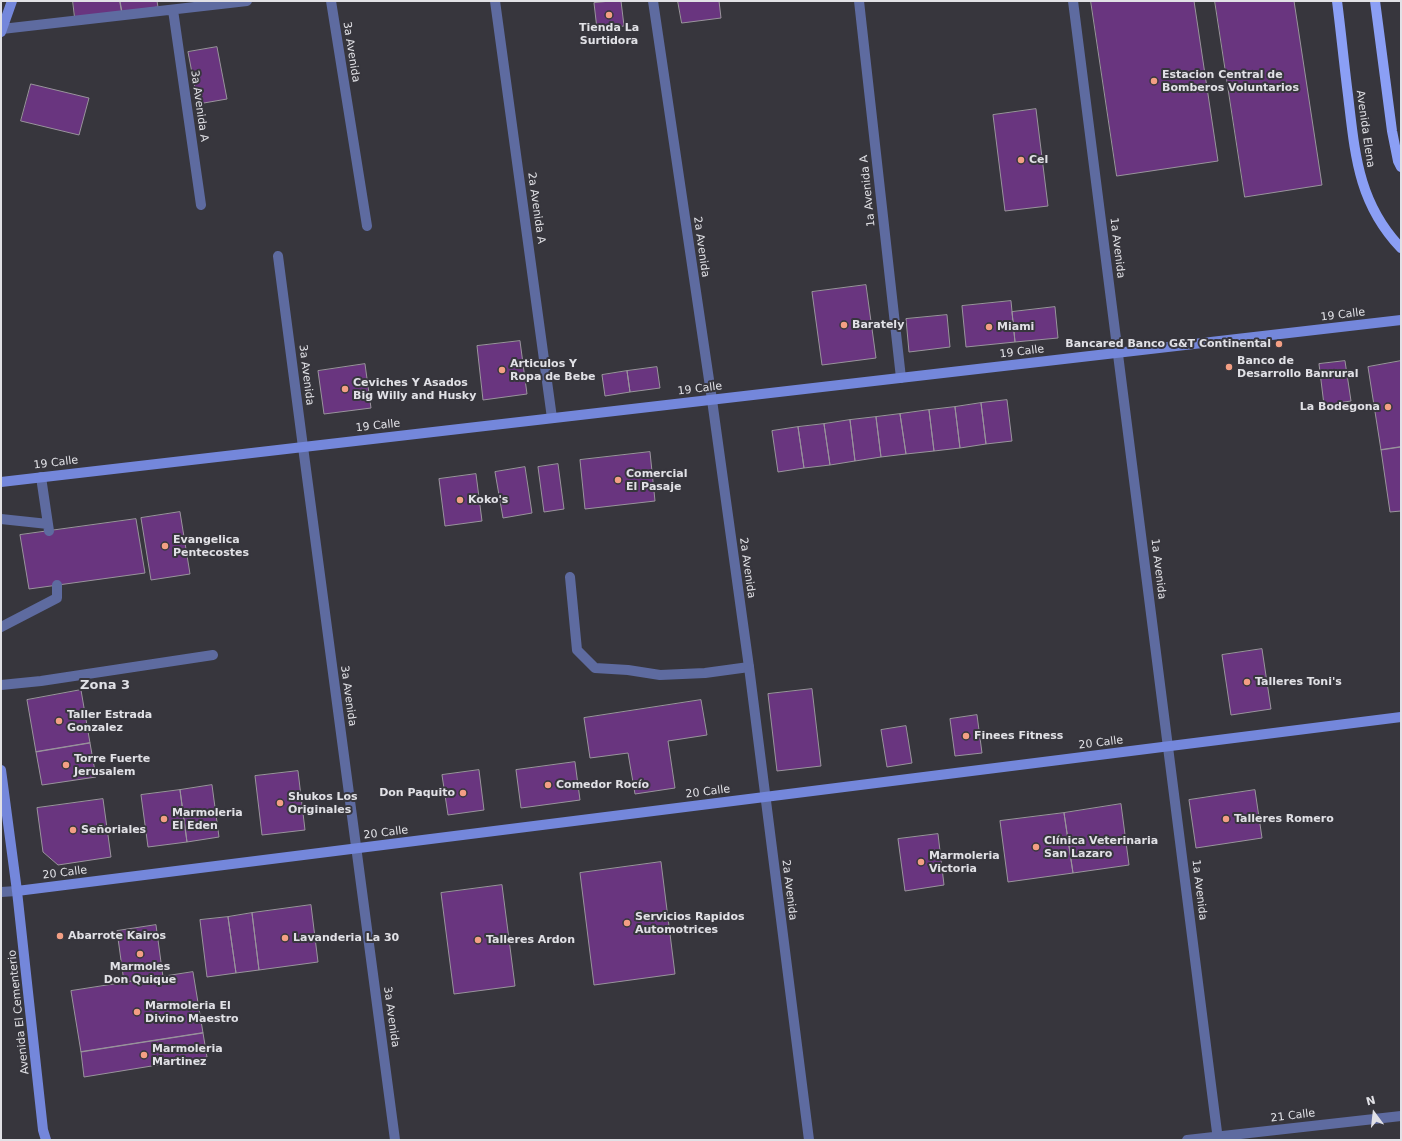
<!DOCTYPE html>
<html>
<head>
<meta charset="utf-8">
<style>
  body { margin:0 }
  #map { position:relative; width:1402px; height:1141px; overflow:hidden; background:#37363d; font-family:"DejaVu Sans",sans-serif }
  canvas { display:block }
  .frame { position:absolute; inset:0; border:2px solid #e1e1e6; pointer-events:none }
  .north { position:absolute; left:1354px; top:1093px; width:40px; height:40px; -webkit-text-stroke:3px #37363d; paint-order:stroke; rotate:345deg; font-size:11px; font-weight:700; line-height:16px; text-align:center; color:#e1e1e6 }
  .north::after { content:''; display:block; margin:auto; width:14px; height:18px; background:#e1e1e6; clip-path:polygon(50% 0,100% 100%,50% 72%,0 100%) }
</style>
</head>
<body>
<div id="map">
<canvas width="1402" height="1141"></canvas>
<div class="frame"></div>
<div class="north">N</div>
</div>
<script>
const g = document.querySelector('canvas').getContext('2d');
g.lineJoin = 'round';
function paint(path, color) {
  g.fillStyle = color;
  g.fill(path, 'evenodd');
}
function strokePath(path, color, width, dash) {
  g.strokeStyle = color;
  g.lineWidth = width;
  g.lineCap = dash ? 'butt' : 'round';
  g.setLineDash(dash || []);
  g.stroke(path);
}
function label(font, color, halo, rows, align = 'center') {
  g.font = font + ' "DejaVu Sans",sans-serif';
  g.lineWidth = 4;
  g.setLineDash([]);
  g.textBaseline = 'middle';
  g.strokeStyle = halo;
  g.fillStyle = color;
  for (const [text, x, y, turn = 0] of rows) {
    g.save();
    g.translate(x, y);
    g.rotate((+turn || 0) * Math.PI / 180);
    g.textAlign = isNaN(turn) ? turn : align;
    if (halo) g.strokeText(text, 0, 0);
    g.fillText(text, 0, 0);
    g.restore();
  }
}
const building = new Path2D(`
  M 73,1 L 120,1 L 122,12 L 75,18 Z
  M 120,1 L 157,1 L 158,7 L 122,12 Z
  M 611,1 L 621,1 L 624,26 L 597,29 L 594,3 Z
  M 678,1 L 719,1 L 721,18 L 682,23 Z
  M 1091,1 L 1194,1 L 1218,161 L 1117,176 Z
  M 1215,1 L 1294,1 L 1322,185 L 1245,197 Z
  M 217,47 L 227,99 L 198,104 L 188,52 Z
  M 31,84 L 89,98 L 79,135 L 21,121 Z
  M 1036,109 L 1048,206 L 1005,211 L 993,115 Z
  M 866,285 L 876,358 L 822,365 L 812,292 Z
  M 1011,301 L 1015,342 L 966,347 L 962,306 Z
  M 1055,307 L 1058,338 L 1015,342 L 1012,312 Z
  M 947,315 L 950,347 L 909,352 L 906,319 Z
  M 520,341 L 527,394 L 483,400 L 477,346 Z
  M 1345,361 L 1351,401 L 1324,405 L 1319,364 Z
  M 1401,361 L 1401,447 L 1381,450 L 1368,367 Z
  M 365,364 L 371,408 L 324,414 L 318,371 Z
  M 657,367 L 660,388 L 630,392 L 627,371 Z
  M 627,371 L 630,392 L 605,396 L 602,375 Z
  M 1007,400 L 1012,441 L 986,444 L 981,403 Z
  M 981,403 L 986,444 L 960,448 L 955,407 Z
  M 955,407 L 960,448 L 934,451 L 929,410 Z
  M 929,410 L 934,451 L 906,454 L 900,414 Z
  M 900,414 L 906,454 L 881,457 L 876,417 Z
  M 876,417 L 881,457 L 855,461 L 850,420 Z
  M 850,420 L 855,461 L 830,465 L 824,424 Z
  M 824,424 L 830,465 L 804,468 L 798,427 Z
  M 798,427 L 804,468 L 778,472 L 772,431 Z
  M 1401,447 L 1401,511 L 1390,512 L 1381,450 Z
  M 650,452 L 655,501 L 585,509 L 580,460 Z
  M 558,464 L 564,509 L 544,512 L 538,467 Z
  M 525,467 L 532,513 L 503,518 L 495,472 Z
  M 476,474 L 482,521 L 445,526 L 439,479 Z
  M 180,512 L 190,574 L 151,580 L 141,518 Z
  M 136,519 L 145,573 L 29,589 L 20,535 Z
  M 1262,649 L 1271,709 L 1231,715 L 1222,655 Z
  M 812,689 L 821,766 L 777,771 L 768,694 Z
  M 81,690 L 90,743 L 36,752 L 27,700 Z
  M 701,700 L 707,735 L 668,741 L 675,788 L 635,794 L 628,753 L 590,758 L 584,718 Z
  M 977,715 L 982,753 L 955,756 L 950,719 Z
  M 906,726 L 912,763 L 887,767 L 881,730 Z
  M 90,743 L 96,777 L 42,785 L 36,752 Z
  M 575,762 L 580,800 L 521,808 L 516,770 Z
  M 479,770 L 484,810 L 448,815 L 442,775 Z
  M 298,771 L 305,830 L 262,835 L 255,776 Z
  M 212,785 L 219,837 L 187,842 L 180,790 Z
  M 180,790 L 187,842 L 148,847 L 141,795 Z
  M 1255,790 L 1262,838 L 1196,848 L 1189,800 Z
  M 103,799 L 111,857 L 58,865 L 43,852 L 37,808 Z
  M 1121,804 L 1129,865 L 1073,873 L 1064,813 Z
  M 1064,813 L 1073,873 L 1008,882 L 1000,821 Z
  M 938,834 L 944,885 L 905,891 L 898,839 Z
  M 661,862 L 675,974 L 594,985 L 580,873 Z
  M 502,885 L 515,986 L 454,994 L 441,893 Z
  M 311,905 L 318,962 L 259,970 L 252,913 Z
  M 252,913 L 259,970 L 236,973 L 228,917 Z
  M 228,917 L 236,973 L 207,977 L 200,920 Z
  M 156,925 L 163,977 L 124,982 L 117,931 Z
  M 193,972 L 203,1033 L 81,1052 L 71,991 Z
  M 203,1033 L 207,1057 L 84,1077 L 81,1052 Z`);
paint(building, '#69357f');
strokePath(building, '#99949c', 1);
strokePath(new Path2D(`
  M 859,1 L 901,378
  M 278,256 L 303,447
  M 41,477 L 49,531
  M 1,519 L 48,524
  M 570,577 L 577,650 L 595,668 L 628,670 L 660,675 L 705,673 L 749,667
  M 1,627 L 57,598 L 57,585
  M 1,685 L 41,681 L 213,655
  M 1,892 L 17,891`), '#5e6ba0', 10);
strokePath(new Path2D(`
  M 331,1 L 367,226
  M 495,1 L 552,418
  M 653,1 L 712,400 L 749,667 L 809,1140
  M 1073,1 L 1218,1140
  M 173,10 L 201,205
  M 2,29 L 247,1
  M 303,447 L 395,1140
  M 1187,1140 L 1401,1116`), '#5e6ba0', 10);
strokePath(new Path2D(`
  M 1,32 L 12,1
  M 1,482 L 1401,320
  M 1,770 L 17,891 L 43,1130 L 46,1140
  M 17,891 L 1401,717`), '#7487db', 10);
strokePath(new Path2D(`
  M 1337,1 C 1341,32 1344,64 1348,95 C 1355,154 1358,203 1401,248
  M 1375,1 L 1392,131 L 1398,161 L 1401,167`), '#8b9ff5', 10);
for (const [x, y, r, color] of [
  [609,15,4,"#f39f84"],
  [1154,81,4,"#f39f84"],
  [1021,160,4,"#f39f84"],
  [844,325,4,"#f39f84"],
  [989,327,4,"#f39f84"],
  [1279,344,4,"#f39f84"],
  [1229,367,4,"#f39f84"],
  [502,370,4,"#f39f84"],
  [345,389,4,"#f39f84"],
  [1388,407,4,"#f39f84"],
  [618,480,4,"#f39f84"],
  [460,500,4,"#f39f84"],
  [165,546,4,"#f39f84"],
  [1247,682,4,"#f39f84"],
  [59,721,4,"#f39f84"],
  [966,736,4,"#f39f84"],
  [66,765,4,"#f39f84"],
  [548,785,4,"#f39f84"],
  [463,793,4,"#f39f84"],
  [280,803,4,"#f39f84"],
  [164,819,4,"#f39f84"],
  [1226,819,4,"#f39f84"],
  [73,830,4,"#f39f84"],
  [1036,847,4,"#f39f84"],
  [921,862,4,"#f39f84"],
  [627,923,4,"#f39f84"],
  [60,936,4,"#f39f84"],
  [285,938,4,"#f39f84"],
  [478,940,4,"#f39f84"],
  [140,954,4,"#f39f84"],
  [137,1012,4,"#f39f84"],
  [144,1055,4,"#f39f84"]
]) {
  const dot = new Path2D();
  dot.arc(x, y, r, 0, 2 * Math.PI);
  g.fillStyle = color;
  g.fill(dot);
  strokePath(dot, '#37363d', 1.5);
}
label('bold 11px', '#e1e1e6', '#37363d', [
  ["Tienda La",609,28,"center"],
  ["Surtidora",609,41,"center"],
  ["Estacion Central de",1162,75],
  ["Bomberos Voluntarios",1162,88],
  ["Cel",1029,160],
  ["Barately",852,325],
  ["Miami",997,327],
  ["Bancared Banco G&T Continental",1271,344,"right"],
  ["Banco de",1237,361],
  ["Desarrollo Banrural",1237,374],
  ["Articulos Y",510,364],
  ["Ropa de Bebe",510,377],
  ["Ceviches Y Asados",353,383],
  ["Big Willy and Husky",353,396],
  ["La Bodegona",1380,407,"right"],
  ["Comercial",626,474],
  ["El Pasaje",626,487],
  ["Koko's",468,500],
  ["Evangelica",173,540],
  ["Pentecostes",173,553],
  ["Talleres Toni's",1255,682],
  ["Taller Estrada",67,715],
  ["Gonzalez",67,728],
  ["Finees Fitness",974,736],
  ["Torre Fuerte",74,759],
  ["Jerusalem",74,772],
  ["Comedor Rocío",556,785],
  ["Don Paquito",455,793,"right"],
  ["Shukos Los",288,797],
  ["Originales",288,810],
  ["Marmoleria",172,813],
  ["El Eden",172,826],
  ["Talleres Romero",1234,819],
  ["Señoriales",81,830],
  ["Clínica Veterinaria",1044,841],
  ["San Lazaro",1044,854],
  ["Marmoleria",929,856],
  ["Victoria",929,869],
  ["Servicios Rapidos",635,917],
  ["Automotrices",635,930],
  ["Abarrote Kairos",68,936],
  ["Lavanderia La 30",293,938],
  ["Talleres Ardon",486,940],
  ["Marmoles",140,967,"center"],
  ["Don Quique",140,980,"center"],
  ["Marmoleria El",145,1006],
  ["Divino Maestro",145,1019],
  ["Marmoleria",152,1049],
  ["Martinez",152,1062]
], 'left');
label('11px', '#e1e1e6', '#37363d', [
  ["3a Avenida",351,52,81],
  ["3a Avenida A",199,106,82],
  ["Avenida Elena",1365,129,82],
  ["1a Avenida A",868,191,-96],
  ["2a Avenida A",536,208,82],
  ["2a Avenida",701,247,82],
  ["1a Avenida",1117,248,83],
  ["19 Calle",1343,315,-7],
  ["19 Calle",1022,352,-7],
  ["3a Avenida",306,375,83],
  ["19 Calle",700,389,-7],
  ["19 Calle",378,426,-6],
  ["19 Calle",56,463,-7],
  ["2a Avenida",747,568,82],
  ["1a Avenida",1158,569,83],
  ["3a Avenida",348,696,82],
  ["20 Calle",1101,743,-7],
  ["20 Calle",708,792,-7],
  ["20 Calle",386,833,-7],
  ["20 Calle",65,873,-7],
  ["2a Avenida",789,890,83],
  ["1a Avenida",1199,890,83],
  ["Avenida El Cementerio",19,1012,-96],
  ["3a Avenida",391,1017,82],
  ["21 Calle",1293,1116,-7]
]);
label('bold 13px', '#e1e1e6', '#37363d', [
  ["Zona 3",105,686]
]);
</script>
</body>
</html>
